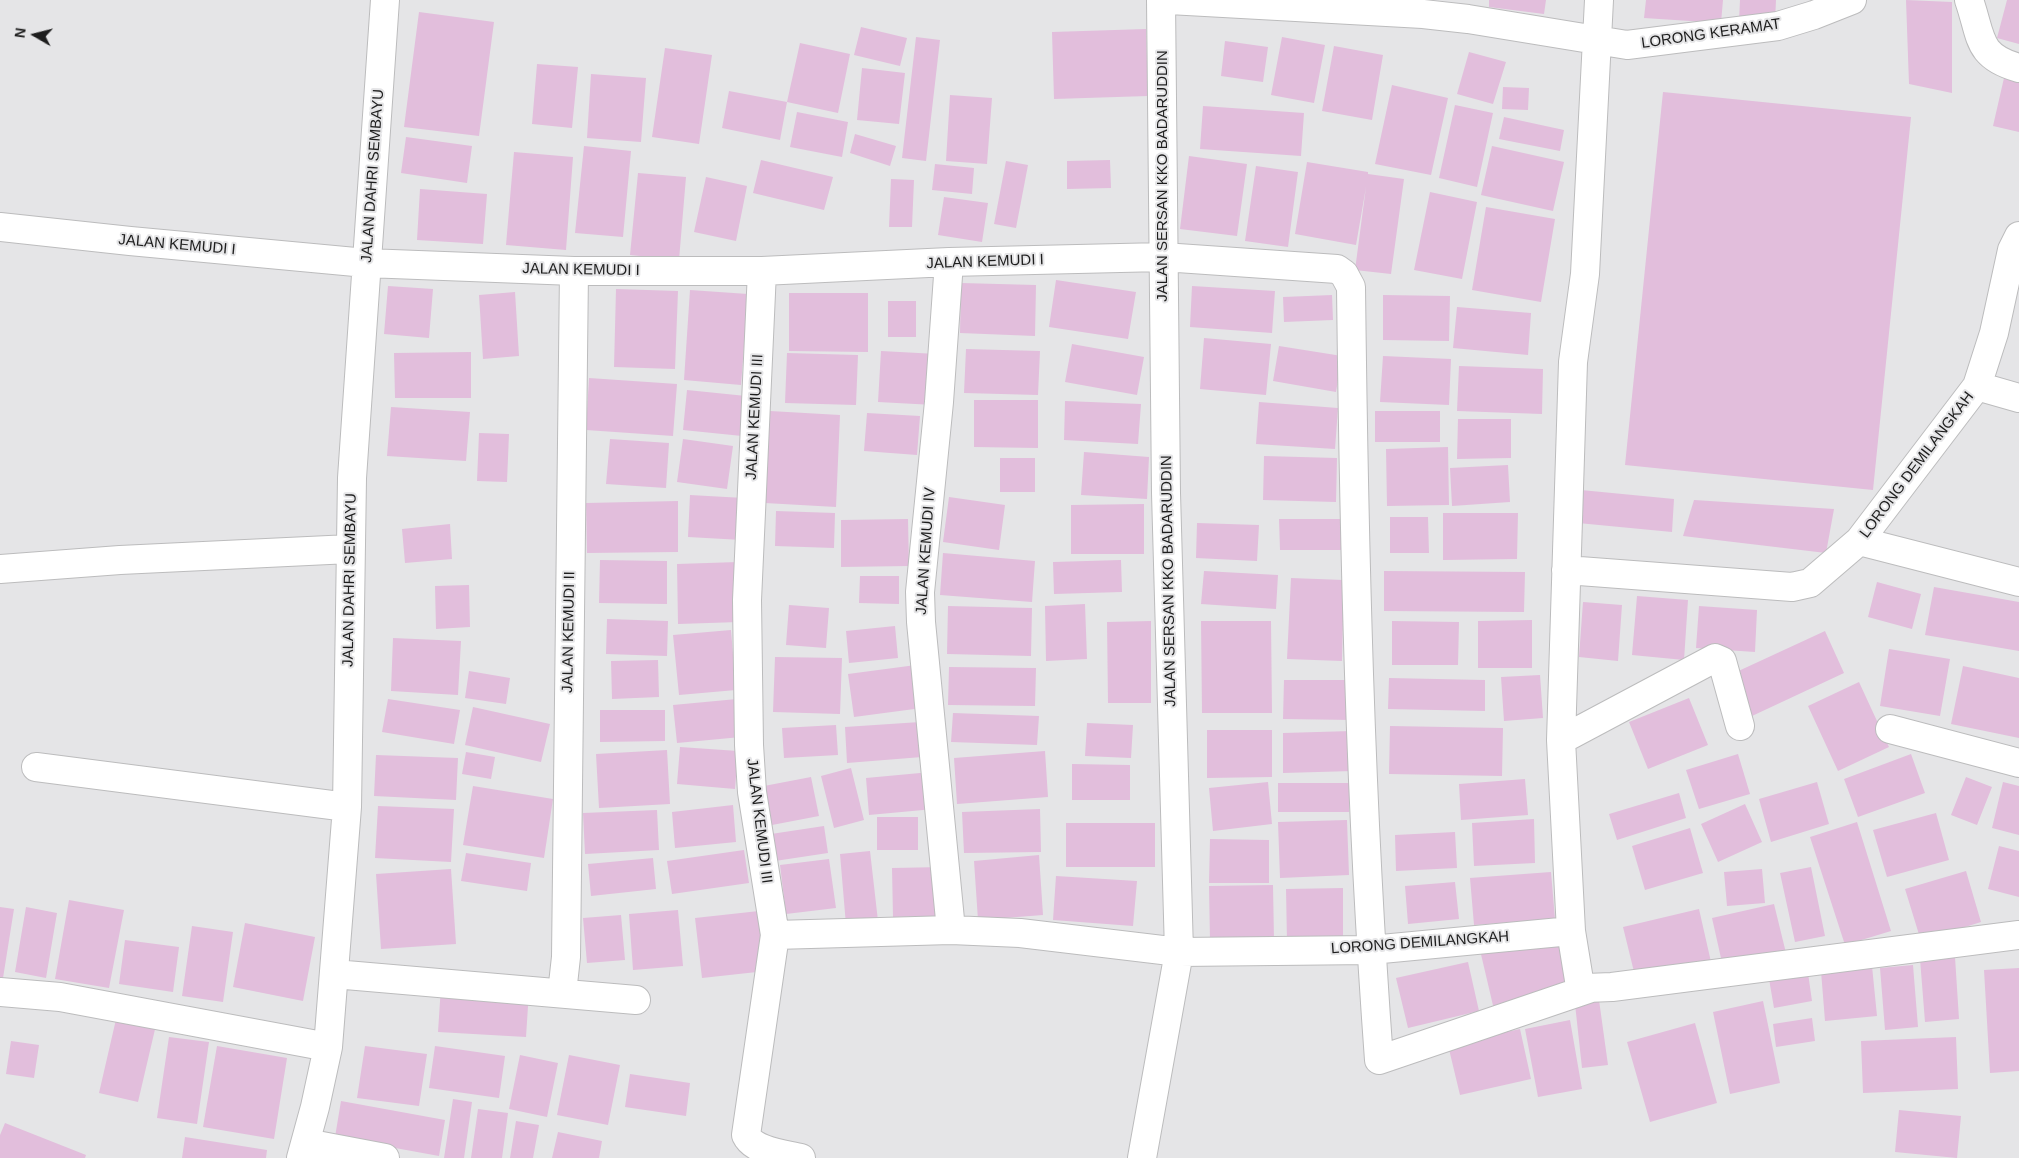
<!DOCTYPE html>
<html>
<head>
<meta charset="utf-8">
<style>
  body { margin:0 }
  #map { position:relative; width:2019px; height:1158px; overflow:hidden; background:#e5e5e7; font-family:Arial,sans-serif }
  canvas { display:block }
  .north { position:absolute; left:10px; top:10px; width:50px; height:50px; -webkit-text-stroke:4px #e5e5e7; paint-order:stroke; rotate:278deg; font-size:14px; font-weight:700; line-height:20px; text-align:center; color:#1e1e1e }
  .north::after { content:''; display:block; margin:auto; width:18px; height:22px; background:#1e1e1e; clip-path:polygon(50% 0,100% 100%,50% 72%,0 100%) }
</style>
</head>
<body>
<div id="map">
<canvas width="2019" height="1158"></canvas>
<div class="north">N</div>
</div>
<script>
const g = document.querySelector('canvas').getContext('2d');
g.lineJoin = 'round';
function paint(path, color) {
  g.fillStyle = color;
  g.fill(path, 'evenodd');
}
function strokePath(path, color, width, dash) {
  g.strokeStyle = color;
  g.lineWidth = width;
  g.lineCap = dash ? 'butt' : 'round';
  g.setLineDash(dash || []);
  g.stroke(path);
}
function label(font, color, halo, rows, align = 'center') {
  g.font = font + ' Arial,sans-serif';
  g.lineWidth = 4;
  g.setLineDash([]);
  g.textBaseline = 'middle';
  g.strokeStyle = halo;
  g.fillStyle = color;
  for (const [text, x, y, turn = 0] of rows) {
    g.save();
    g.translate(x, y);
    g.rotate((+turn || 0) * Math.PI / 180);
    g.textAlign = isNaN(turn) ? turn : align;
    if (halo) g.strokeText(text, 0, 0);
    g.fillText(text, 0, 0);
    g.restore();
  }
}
paint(new Path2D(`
  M 1489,0 L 1546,0 L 1544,14 L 1489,7 Z
  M 1646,0 L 1723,0 L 1721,23 L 1644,18 Z
  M 1740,0 L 1776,0 L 1775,22 L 1739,21 Z
  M 1906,0 L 1952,2 L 1952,93 L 1909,84 Z
  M 2007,0 L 2019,0 L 2019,44 L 1997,38 Z
  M 419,12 L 494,22 L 479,136 L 404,127 Z
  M 861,27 L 907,38 L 900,66 L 854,55 Z
  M 1146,29 L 1148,96 L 1054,99 L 1052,32 Z
  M 916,37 L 940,40 L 926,161 L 902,158 Z
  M 1282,37 L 1325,45 L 1314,103 L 1271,95 Z
  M 1225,41 L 1268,47 L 1263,82 L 1221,76 Z
  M 800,43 L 850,54 L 838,113 L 787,102 Z
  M 1334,46 L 1383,55 L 1372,120 L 1322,111 Z
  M 665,48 L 712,55 L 699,144 L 652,137 Z
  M 1469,52 L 1506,62 L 1493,104 L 1457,94 Z
  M 537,64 L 578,67 L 572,128 L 532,124 Z
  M 862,68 L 905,73 L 899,124 L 857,120 Z
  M 591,74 L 646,78 L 641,142 L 587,138 Z
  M 2004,78 L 2019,81 L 2019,132 L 1993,126 Z
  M 1392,85 L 1448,98 L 1431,175 L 1375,164 Z
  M 1503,87 L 1529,88 L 1528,110 L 1502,109 Z
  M 729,91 L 787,102 L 780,140 L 722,128 Z
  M 1663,92 L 1911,117 L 1873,490 L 1625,465 Z
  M 950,95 L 992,98 L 987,164 L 946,161 Z
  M 1455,105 L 1493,113 L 1477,187 L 1439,178 Z
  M 1203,106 L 1304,113 L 1301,156 L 1200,149 Z
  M 797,112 L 848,122 L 842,157 L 790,147 Z
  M 1504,117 L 1564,130 L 1560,151 L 1499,139 Z
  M 855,134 L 896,146 L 890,166 L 850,153 Z
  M 406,137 L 472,146 L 467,183 L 401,173 Z
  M 584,146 L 631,151 L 623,237 L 575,233 Z
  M 1492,146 L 1564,162 L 1553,211 L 1481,195 Z
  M 514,152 L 573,157 L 566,250 L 506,245 Z
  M 1189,156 L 1247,164 L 1237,236 L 1180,229 Z
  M 761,160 L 833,177 L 824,210 L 753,193 Z
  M 1110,160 L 1111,188 L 1067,189 L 1067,161 Z
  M 1006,161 L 1028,165 L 1016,228 L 994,224 Z
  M 1307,162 L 1368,172 L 1368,174 L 1404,179 L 1391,274 L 1355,270 L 1366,187 L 1356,245 L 1295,234 Z
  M 935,164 L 974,168 L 972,194 L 932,190 Z
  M 1256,166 L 1298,172 L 1288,247 L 1245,241 Z
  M 638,173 L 686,177 L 679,260 L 630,255 Z
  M 706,177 L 747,186 L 736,241 L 694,232 Z
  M 891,179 L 914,180 L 912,227 L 889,227 Z
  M 420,189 L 487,194 L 483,244 L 417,240 Z
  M 1430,192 L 1477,202 L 1462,279 L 1414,270 Z
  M 944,197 L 988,203 L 982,242 L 938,235 Z
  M 1486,207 L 1555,219 L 1541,302 L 1472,290 Z
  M 1056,280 L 1136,292 L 1128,339 L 1049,327 Z
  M 961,283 L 1036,285 L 1035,336 L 960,333 Z
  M 388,286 L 433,289 L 429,338 L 384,334 Z
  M 1192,286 L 1275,291 L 1272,333 L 1190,327 Z
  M 616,289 L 678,291 L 675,369 L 614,367 Z
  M 690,290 L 748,294 L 741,385 L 684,380 Z
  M 515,292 L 519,356 L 483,359 L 479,295 Z
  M 789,293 L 868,293 L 868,352 L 789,351 Z
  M 1332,295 L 1333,320 L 1284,322 L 1283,297 Z
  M 1383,295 L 1450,296 L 1449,341 L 1383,340 Z
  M 888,301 L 916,301 L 916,337 L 888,337 Z
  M 1457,307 L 1531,313 L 1528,355 L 1453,348 Z
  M 1204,338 L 1271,344 L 1266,395 L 1200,389 Z
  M 1072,344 L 1144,357 L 1137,395 L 1065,382 Z
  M 1279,346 L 1342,356 L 1336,392 L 1273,381 Z
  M 966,349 L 1040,351 L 1038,395 L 964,393 Z
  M 881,351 L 937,354 L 934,405 L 878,402 Z
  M 471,352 L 471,398 L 395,398 L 394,353 Z
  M 787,353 L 858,355 L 856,405 L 785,403 Z
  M 1383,356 L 1451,359 L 1449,405 L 1380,402 Z
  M 1459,366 L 1543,369 L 1542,414 L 1457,411 Z
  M 589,378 L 677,384 L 673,436 L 586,430 Z
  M 687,390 L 746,396 L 742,436 L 683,430 Z
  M 974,400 L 1038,400 L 1038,448 L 974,447 Z
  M 1065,401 L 1141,404 L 1138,444 L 1064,440 Z
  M 1259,402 L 1338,408 L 1335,449 L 1256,444 Z
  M 391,407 L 470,412 L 466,461 L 387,456 Z
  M 770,411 L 840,415 L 836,507 L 765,503 Z
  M 1375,411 L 1440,411 L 1440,442 L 1375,442 Z
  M 867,413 L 920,416 L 917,455 L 864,451 Z
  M 1458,419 L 1511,419 L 1511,458 L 1457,459 Z
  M 479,433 L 509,434 L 507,482 L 477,481 Z
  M 610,439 L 669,443 L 666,488 L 606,484 Z
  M 683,439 L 733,446 L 727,489 L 677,482 Z
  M 1448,447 L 1449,505 L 1387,506 L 1386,449 Z
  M 1084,452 L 1149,457 L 1147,499 L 1081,495 Z
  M 1264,456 L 1337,458 L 1336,502 L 1263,500 Z
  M 1000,458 L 1035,458 L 1035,492 L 1000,492 Z
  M 1508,465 L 1510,502 L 1452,506 L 1450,468 Z
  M 1581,490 L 1674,499 L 1672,532 L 1578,523 Z
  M 690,495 L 744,498 L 742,540 L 688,537 Z
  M 949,497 L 1005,505 L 999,550 L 943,542 Z
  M 1694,500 L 1834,509 L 1826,553 L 1683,536 Z
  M 678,501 L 678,552 L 587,553 L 586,503 Z
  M 1144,504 L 1144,554 L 1071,554 L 1071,505 Z
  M 776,511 L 835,513 L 834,548 L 775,546 Z
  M 1443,513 L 1518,513 L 1517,559 L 1443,560 Z
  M 1390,517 L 1428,517 L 1429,553 L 1390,553 Z
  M 908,519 L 909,566 L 841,567 L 841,520 Z
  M 1279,519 L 1344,519 L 1344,550 L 1280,550 Z
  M 1197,523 L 1259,525 L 1257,561 L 1196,558 Z
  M 450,524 L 452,559 L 405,563 L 402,529 Z
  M 943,553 L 1035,561 L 1032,602 L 940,595 Z
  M 600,560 L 667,561 L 667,604 L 599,603 Z
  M 1121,560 L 1122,592 L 1054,594 L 1053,562 Z
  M 738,562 L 739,622 L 678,624 L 677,564 Z
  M 1204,571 L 1278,575 L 1276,609 L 1201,604 Z
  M 1384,571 L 1525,572 L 1524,612 L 1384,611 Z
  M 860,576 L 899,576 L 899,604 L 859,603 Z
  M 1291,578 L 1344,580 L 1342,661 L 1287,659 Z
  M 1877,582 L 1921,594 L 1912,629 L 1868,617 Z
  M 469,585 L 470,627 L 436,629 L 435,586 Z
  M 1934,587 L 2019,602 L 2019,651 L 1925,635 Z
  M 1637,596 L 1688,600 L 1684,660 L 1632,655 Z
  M 1583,602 L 1622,605 L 1618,661 L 1579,657 Z
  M 1085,604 L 1087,659 L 1046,661 L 1045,606 Z
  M 789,605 L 829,608 L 826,648 L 786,645 Z
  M 948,606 L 1032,608 L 1031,656 L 947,654 Z
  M 1699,606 L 1757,610 L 1755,652 L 1696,648 Z
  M 607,619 L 668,621 L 667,656 L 606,654 Z
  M 1532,620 L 1532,668 L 1478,668 L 1478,621 Z
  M 1151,621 L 1151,703 L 1108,703 L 1107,622 Z
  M 1201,621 L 1271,621 L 1272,713 L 1202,713 Z
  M 1392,621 L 1459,622 L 1458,665 L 1392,665 Z
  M 895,626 L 898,658 L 849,663 L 846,631 Z
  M 731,630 L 736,690 L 679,695 L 673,635 Z
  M 1825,631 L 1844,673 L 1752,716 L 1732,674 Z
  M 393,638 L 461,641 L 458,695 L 391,691 Z
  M 1889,649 L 1950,659 L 1940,716 L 1880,706 Z
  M 775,657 L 842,658 L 840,714 L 773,712 Z
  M 658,660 L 659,697 L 612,699 L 611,661 Z
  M 916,665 L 922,708 L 854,717 L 848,674 Z
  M 1963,666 L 2019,678 L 2019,738 L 1951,724 Z
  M 949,667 L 1036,668 L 1035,706 L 948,705 Z
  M 469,671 L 510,678 L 506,704 L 465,698 Z
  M 1540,675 L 1543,718 L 1504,721 L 1501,677 Z
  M 1389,678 L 1485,680 L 1485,711 L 1388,709 Z
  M 1284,680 L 1354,680 L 1353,720 L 1283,719 Z
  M 1859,682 L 1889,747 L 1838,771 L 1808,706 Z
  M 1689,698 L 1708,745 L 1648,769 L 1629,722 Z
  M 388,699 L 460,710 L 454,744 L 382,732 Z
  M 737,699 L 741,737 L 677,743 L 673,705 Z
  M 473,707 L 550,724 L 541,762 L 465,745 Z
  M 600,710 L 665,710 L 665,741 L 600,742 Z
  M 953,713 L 1039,716 L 1037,745 L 951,742 Z
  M 920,722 L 922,757 L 847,763 L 845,727 Z
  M 1087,723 L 1133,725 L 1131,758 L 1085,756 Z
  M 836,725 L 838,755 L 784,758 L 782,728 Z
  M 1390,726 L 1503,728 L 1502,776 L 1389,774 Z
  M 1207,730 L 1272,730 L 1272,777 L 1207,778 Z
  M 1352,731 L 1353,771 L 1283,773 L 1283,733 Z
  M 680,747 L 738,751 L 735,789 L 677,784 Z
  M 667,750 L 670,804 L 599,808 L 596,754 Z
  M 1045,751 L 1048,797 L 957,804 L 954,758 Z
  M 466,752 L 495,757 L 491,779 L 462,774 Z
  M 1738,754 L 1750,794 L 1699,809 L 1686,770 Z
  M 1911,754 L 1925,793 L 1858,817 L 1844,779 Z
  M 376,755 L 458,758 L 456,800 L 374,796 Z
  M 1072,764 L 1130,765 L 1130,800 L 1072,800 Z
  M 851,768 L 864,820 L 834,828 L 821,776 Z
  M 931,772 L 934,809 L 869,815 L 866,778 Z
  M 811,777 L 819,816 L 772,825 L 764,786 Z
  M 1966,777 L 1992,787 L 1977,825 L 1951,815 Z
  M 1525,779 L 1528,815 L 1461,820 L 1459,784 Z
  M 1268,782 L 1272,824 L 1213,831 L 1209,788 Z
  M 1817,782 L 1829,824 L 1771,842 L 1759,799 Z
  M 2003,782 L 2019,786 L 2019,835 L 1992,828 Z
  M 1278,783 L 1349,783 L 1349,812 L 1278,812 Z
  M 473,786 L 553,799 L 544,858 L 463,845 Z
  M 1679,793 L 1686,818 L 1617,840 L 1609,814 Z
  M 1745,804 L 1762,842 L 1718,862 L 1701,824 Z
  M 733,805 L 736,842 L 675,848 L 672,812 Z
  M 378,806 L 454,809 L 451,862 L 375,858 Z
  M 1040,809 L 1041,852 L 964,853 L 962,812 Z
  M 657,810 L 659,850 L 585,854 L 583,813 Z
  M 1936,813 L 1949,860 L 1887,877 L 1873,830 Z
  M 877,817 L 918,817 L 918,850 L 877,850 Z
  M 1534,819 L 1535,863 L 1474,866 L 1472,823 Z
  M 1347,820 L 1349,875 L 1280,878 L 1278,822 Z
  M 1857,822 L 1891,931 L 1845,945 L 1810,837 Z
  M 1066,823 L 1155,823 L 1155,867 L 1066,867 Z
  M 824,826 L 828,853 L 775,861 L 771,834 Z
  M 1690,828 L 1703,873 L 1645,890 L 1632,846 Z
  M 1455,832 L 1457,868 L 1396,871 L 1395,835 Z
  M 1210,839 L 1269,840 L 1269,883 L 1209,883 Z
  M 1999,846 L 2019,851 L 2019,897 L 1988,889 Z
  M 744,850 L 749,883 L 672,894 L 667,861 Z
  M 870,851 L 878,921 L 846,925 L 840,854 Z
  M 466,853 L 531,863 L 527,891 L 461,881 Z
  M 1039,855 L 1043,915 L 978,920 L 974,861 Z
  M 653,858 L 656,889 L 591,896 L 588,864 Z
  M 829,859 L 836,908 L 786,914 L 780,865 Z
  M 943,867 L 943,916 L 893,917 L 892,868 Z
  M 1811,867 L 1825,936 L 1795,942 L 1780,873 Z
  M 451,869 L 456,944 L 381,949 L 376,874 Z
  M 1762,869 L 1765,903 L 1727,906 L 1724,872 Z
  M 1966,871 L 1981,922 L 1921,941 L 1905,889 Z
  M 1551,872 L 1555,919 L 1474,925 L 1470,878 Z
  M 1056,876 L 1137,881 L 1133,926 L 1053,920 Z
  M 1455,882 L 1459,919 L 1408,924 L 1405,886 Z
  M 1273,885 L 1274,940 L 1210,941 L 1209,886 Z
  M 1343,888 L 1343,941 L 1287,942 L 1286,889 Z
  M 69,900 L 124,910 L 109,988 L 55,979 Z
  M 1774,904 L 1786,953 L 1723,967 L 1712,918 Z
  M 0,907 L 14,909 L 3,978 L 0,977 Z
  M 26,907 L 57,913 L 46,978 L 15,972 Z
  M 1699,909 L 1711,962 L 1636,980 L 1623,927 Z
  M 678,910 L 683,966 L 633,970 L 629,914 Z
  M 759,911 L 766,971 L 702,978 L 695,918 Z
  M 621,915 L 625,960 L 587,963 L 583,918 Z
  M 245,923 L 315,937 L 303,1001 L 233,987 Z
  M 192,926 L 233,932 L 223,1002 L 182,996 Z
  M 1561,937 L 1568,986 L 1495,1014 L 1480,950 Z
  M 125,940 L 179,947 L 173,992 L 119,984 Z
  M 1955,957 L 1959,1019 L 1925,1022 L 1920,959 Z
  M 1468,962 L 1479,1011 L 1408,1028 L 1396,978 Z
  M 1913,965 L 1918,1027 L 1885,1030 L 1880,968 Z
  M 1872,966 L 1877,1016 L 1825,1021 L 1821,971 Z
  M 2019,968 L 2019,1071 L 1990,1073 L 1984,970 Z
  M 1808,973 L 1812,1001 L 1774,1008 L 1769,979 Z
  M 441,986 L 529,991 L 526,1037 L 438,1032 Z
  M 1599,1000 L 1608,1065 L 1582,1068 L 1575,1004 Z
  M 1763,1001 L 1780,1083 L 1730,1094 L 1713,1012 Z
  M 117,1015 L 156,1025 L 138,1102 L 99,1093 Z
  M 1812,1018 L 1815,1041 L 1776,1047 L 1773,1024 Z
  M 1570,1020 L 1582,1089 L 1538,1097 L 1525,1029 Z
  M 1695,1023 L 1717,1103 L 1650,1122 L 1627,1042 Z
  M 1520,1029 L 1531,1079 L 1460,1095 L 1448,1045 Z
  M 169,1037 L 209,1042 L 197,1124 L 157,1118 Z
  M 1956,1037 L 1958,1089 L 1863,1093 L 1861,1041 Z
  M 11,1041 L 39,1045 L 34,1078 L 6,1074 Z
  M 217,1046 L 287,1058 L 274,1139 L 203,1127 Z
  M 365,1046 L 427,1054 L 419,1106 L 357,1098 Z
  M 435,1046 L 505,1056 L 499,1098 L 429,1088 Z
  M 520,1055 L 558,1063 L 547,1117 L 509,1109 Z
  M 569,1055 L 620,1065 L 608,1125 L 557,1115 Z
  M 630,1074 L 690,1083 L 686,1116 L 625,1107 Z
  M 453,1099 L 472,1102 L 464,1158 L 444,1158 Z
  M 341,1101 L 445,1120 L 439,1156 L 335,1137 Z
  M 478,1109 L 508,1113 L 502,1158 L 471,1158 Z
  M 1899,1110 L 1961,1116 L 1957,1158 L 1895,1152 Z
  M 516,1121 L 539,1125 L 533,1158 L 510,1158 Z
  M 5,1123 L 86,1155 L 85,1158 L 0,1158 L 0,1135 Z
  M 558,1132 L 602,1141 L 599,1158 L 552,1158 Z
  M 185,1137 L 267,1150 L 266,1158 L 182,1158 Z`), '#e2bedc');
const minor = new Path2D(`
  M 1169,0 L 1423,14 L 1468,19 L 1627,45 L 1778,26 L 1814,15 L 1852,0
  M 1599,0 L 1585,274 L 1573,362 L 1561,740 L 1571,931 L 1579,980 L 1586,988 L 1612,987 L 2019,935
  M 1969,0 C 1982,37 1976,56 2019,68
  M 0,227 L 130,241 L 366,263 L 574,271 L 762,271 L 949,262 L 1163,257 L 1337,269 L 1344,274 L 1351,287 C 1354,545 1360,803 1379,1060 L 1591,988
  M 949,262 L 939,402 L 920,592 L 921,622 L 951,930
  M 762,271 L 747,600 L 749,745 L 752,792 L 775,935 L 951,930 L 1020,933 L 1179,952 L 1371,950 L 1571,931
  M 1977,386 L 2019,398
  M 1859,541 L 2019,582
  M 0,569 L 120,560 L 350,549
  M 1566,570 L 1792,587 L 1810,583 L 1859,541 L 1977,386 L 1994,333 L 2012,250 L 2019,236
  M 1890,729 L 2019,763
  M 1561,740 L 1715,658 L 1722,661 L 1740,726
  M 36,767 L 347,807
  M 775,935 L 746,1135 C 754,1152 785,1154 801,1158
  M 334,974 L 636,1000
  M 0,992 L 60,997 L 328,1047
  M 562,993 L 566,957 L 574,271
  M 306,1143 L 385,1158
  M 301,1158 L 315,1107 L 328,1047 L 347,807 L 352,478 L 385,0
  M 1142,1158 L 1179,952 L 1166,493 L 1161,0`);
strokePath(minor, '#bcbcbd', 30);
strokePath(minor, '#fff', 28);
label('15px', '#1e1e1e', '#e5e5e7', [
  ["LORONG KERAMAT",1711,34,-8],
  ["JALAN DAHRI SEMBAYU",373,176,-86],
  ["JALAN SERSAN KKO BADARUDDIN",1163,176,-90],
  ["JALAN KEMUDI I",177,245,5],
  ["JALAN KEMUDI I",985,262,-2],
  ["JALAN KEMUDI I",581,270,1],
  ["JALAN KEMUDI III",755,417,-87],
  ["LORONG DEMILANGKAH",1917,465,-53],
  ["JALAN KEMUDI IV",926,551,-86],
  ["JALAN DAHRI SEMBAYU",350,580,-89],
  ["JALAN SERSAN KKO BADARUDDIN",1169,581,-91],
  ["JALAN KEMUDI II",569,632,-89],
  ["JALAN KEMUDI III",759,821,83],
  ["LORONG DEMILANGKAH",1420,943,-4]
]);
</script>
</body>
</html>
